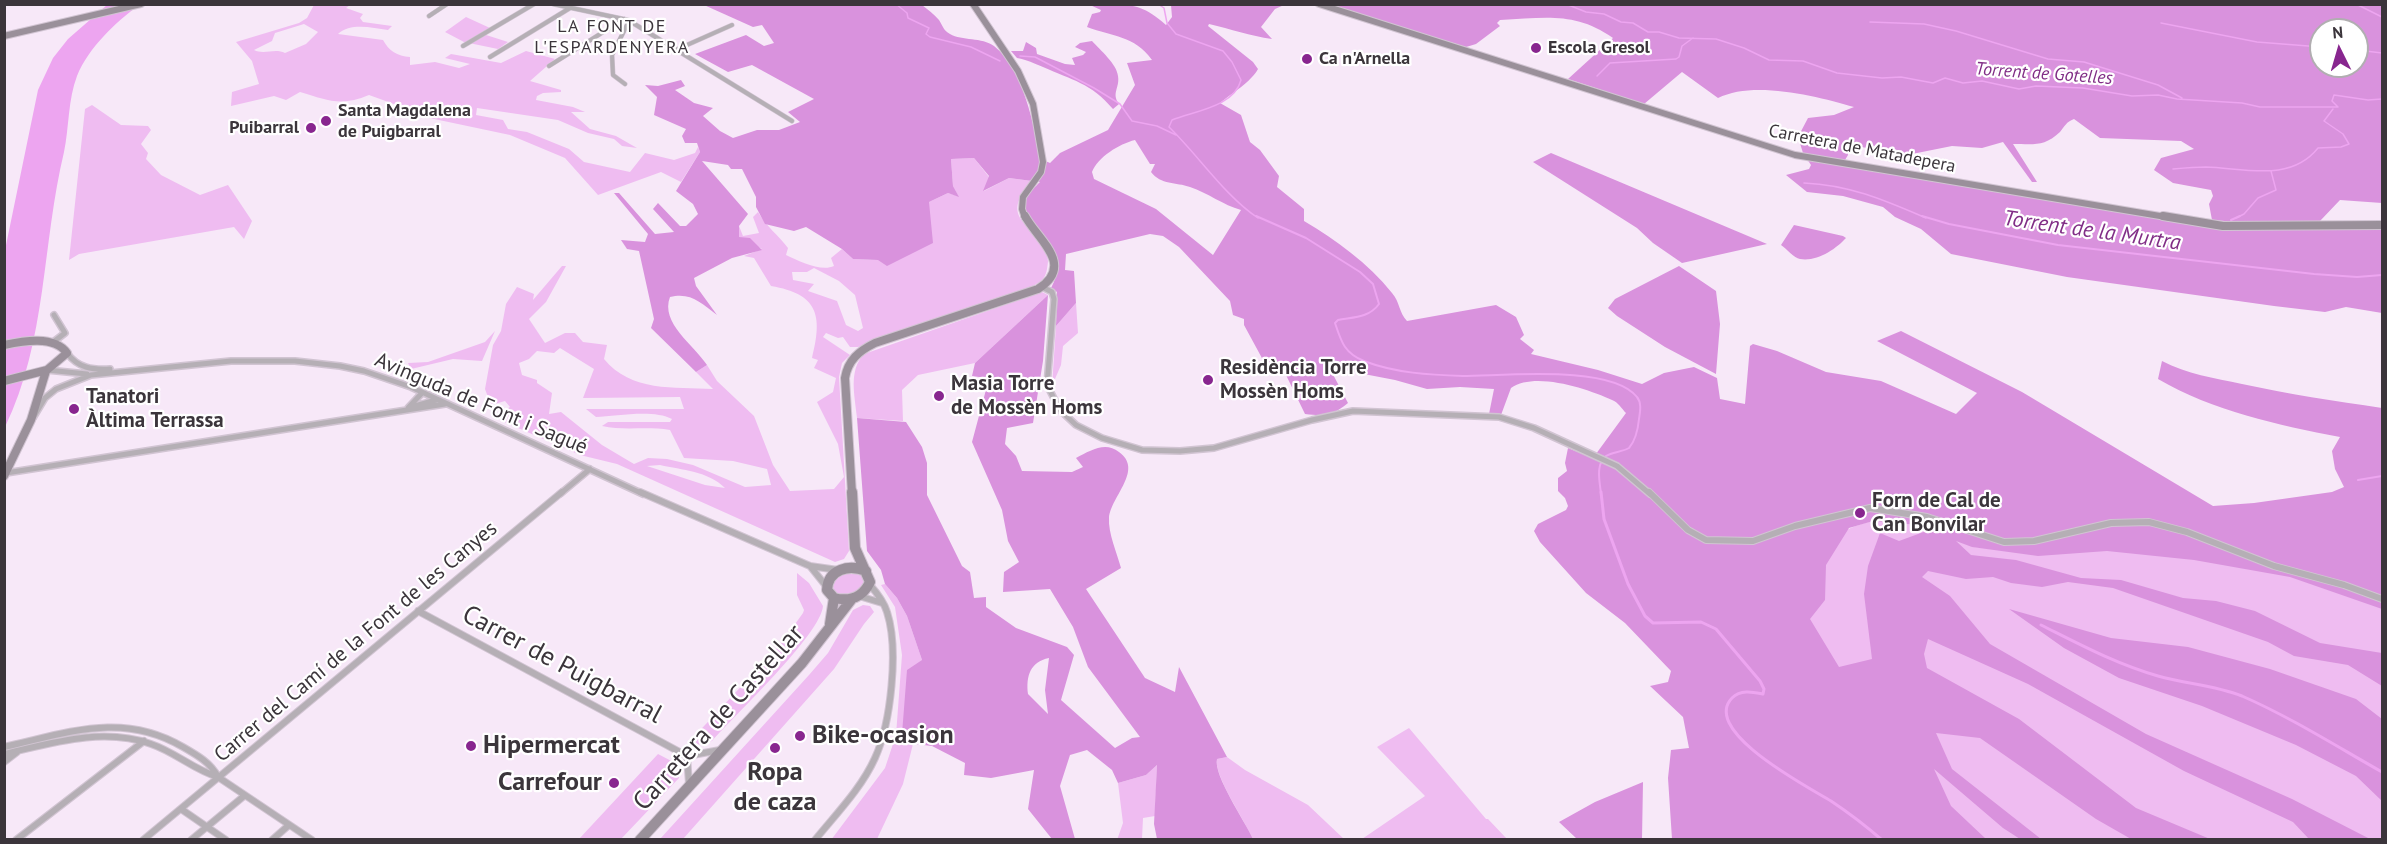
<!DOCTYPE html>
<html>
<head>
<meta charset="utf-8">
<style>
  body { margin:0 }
  #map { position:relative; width:2387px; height:844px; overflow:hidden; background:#f7e8f8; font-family:"PT Sans",sans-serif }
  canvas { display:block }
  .frame { position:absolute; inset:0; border:6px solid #3b353b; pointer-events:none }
  .north { position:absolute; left:2309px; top:18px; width:60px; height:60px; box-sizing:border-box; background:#fff; border:2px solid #b1aeb1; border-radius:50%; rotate:355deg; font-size:16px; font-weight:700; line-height:24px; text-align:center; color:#3b353b }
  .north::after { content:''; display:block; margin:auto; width:21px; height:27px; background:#88268f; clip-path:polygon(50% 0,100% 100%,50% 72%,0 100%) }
</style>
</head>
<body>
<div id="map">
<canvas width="2387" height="844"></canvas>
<div class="frame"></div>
<div class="north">N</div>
</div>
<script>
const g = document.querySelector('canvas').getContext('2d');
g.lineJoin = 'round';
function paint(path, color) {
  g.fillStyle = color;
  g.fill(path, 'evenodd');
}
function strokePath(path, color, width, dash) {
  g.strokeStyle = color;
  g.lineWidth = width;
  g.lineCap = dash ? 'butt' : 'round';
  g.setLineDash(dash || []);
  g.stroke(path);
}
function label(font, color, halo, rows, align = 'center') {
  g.font = font + ' "PT Sans",sans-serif';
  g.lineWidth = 4.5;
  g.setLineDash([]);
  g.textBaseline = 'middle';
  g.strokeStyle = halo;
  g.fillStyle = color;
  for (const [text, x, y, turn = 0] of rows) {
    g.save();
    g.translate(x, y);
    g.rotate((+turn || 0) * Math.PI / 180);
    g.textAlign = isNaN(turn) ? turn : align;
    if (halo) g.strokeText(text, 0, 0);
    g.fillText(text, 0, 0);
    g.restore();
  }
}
paint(new Path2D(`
  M 314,5 L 350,5 L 346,8 L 363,14 L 360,18 L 363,22 L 392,26 L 388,30 C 372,28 351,22 338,34 L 383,40 C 389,51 397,56 410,57 L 410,65 L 435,62 L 459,68 L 470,64 L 445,58 L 451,54 L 501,63 L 526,51 L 555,59 L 530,81 L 561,90 L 561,92 L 543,93 L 537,96 L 536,100 L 573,107 L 585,112 L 571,112 L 590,129 L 616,136 L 637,148 L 622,146 L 614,139 L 588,133 L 558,120 L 477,108 L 476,115 L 503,120 L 508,129 L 527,132 L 569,149 L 584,162 L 630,172 L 645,153 L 674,160 L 695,153 L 698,147 L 700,152 L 681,182 L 661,172 L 598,195 L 565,158 L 510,135 L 420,116 L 405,108 L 369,95 C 341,107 327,100 300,92 L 286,100 L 274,96 L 231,106 L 232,92 L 259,84 L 252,61 L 236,42 L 299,23 L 307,18 ZM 304,24 L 318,32 L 306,44 L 285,53 C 275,48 264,55 254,50 L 272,41 L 275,33 Z
  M 466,17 L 490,28 L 483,34 L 508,42 L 498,49 L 464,42 L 445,32 Z
  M 92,105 L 121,125 L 148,126 L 151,130 L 141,144 L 148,153 L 146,159 L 161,175 L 200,195 L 228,185 L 252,221 L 244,239 L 234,227 L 79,254 L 69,260 L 85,109 Z
  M 974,158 L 989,177 L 984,191 L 1009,178 L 1032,181 C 991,226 1049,224 1048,262 C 1047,268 1047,274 1043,279 C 1029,296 888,336 858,347 L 850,347 L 843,337 L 838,338 L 826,333 L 823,337 L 850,355 L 842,363 L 839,377 L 849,551 L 844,559 L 835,562 L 617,464 L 580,455 L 502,421 L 507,419 L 501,412 L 510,407 L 505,401 L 491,405 L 485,389 L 493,345 L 501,331 L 506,304 L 517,287 L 534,294 L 533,300 L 562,266 L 566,266 L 546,302 L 529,319 L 545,343 L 565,333 L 575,333 L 583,342 L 607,345 L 604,359 C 631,392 674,387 713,389 L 696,372 L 707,365 L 717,381 L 754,416 L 773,465 L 790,491 L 834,489 L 844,477 L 838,444 L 817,402 L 833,392 L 836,378 L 814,368 L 818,360 L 812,358 C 823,315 818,294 771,286 L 754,258 L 744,256 L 762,249 L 739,237 L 739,226 L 743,236 L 759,233 L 753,217 L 758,212 C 766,226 778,235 788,248 L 786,255 C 799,261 821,272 834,266 L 831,258 L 842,249 L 853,259 L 878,260 L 929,202 L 948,193 L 958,196 L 953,186 L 951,159 ZM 814,268 L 839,281 L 855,295 L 863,328 L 858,331 L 846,325 L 837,301 L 808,291 L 814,284 L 793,280 L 792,272 L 807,272 ZM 560,348 L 594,369 L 583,398 L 680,397 L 684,409 L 586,409 L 596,417 C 616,416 654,409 672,419 L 670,422 L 608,422 L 602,426 C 624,431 647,426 670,430 L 684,458 L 733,461 L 767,469 L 771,485 L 745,487 L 693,465 L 667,459 L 648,458 L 634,464 L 602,445 L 561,412 L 549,414 L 552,393 L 537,383 L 537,380 L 522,375 L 519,363 L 529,359 L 537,351 L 554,353 ZM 660,465 C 682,470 708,471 725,488 L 705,485 L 647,466 Z
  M 1042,292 L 1048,295 L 975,363 L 918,375 L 902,390 L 903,421 L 857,418 C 855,396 848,371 864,354 Z
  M 1076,303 L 1078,333 L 1063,346 L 1061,365 L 1052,386 L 1056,326 Z
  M 495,331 L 482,361 L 453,359 L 411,369 L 408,363 L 428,362 L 485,342 Z
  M 1873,521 L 1916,525 L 1975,547 L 2004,550 L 2148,530 L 2382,603 L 2382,839 L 1973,839 L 1808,669 L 1804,572 C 1826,545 1836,529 1873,521 Z
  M 846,571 L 861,573 L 865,584 L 855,594 L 839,595 L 834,591 L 832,582 Z
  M 797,573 L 809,583 L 823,606 C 821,634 734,716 712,741 L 697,745 L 690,741 L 780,645 L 803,613 L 804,610 L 797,595 Z
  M 885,584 L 897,598 L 907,616 L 922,660 L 907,743 L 913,744 L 903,784 L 877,839 L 831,840 L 885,768 L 896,735 L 902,655 L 895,607 L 881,585 Z
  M 863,605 L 870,606 L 874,612 L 864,624 L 834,669 L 683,839 L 660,839 L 809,675 L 828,653 L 853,610 Z
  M 1409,728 L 1486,819 L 1488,819 L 1507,839 L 1362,839 L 1425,796 L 1377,747 Z
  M 658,754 L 679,765 L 679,778 L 621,839 L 579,839 Z
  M 1227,757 L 1245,770 L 1308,805 L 1344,839 L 1253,839 C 1245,821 1213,774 1217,759 Z
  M 1157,765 L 1155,816 L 1143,818 L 1142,839 L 1117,840 L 1123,823 L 1118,783 L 1146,775 Z`), '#efbcf1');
paint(new Path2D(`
  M 704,5 L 922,5 C 927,9 934,14 939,20 C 943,26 943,30 950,34 C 962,41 982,37 994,46 C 1024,70 1033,124 1041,159 L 1050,163 L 1060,153 L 1108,130 L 1135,85 L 1127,63 L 1152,60 C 1134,35 1113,37 1087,27 L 1092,14 L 1100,12 L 1101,10 L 1090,5 C 1125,5 1138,0 1166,25 L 1172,17 L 1171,5 L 1284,5 L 1275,9 L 1261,27 L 1272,39 C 1250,36 1231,29 1209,24 L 1208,26 L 1253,62 L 1258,69 C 1252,81 1231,94 1220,103 L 1241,115 L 1250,142 L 1260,150 L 1279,176 L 1277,187 L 1304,209 L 1304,221 C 1336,240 1368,263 1392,293 C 1400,302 1399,313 1407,321 L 1496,305 L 1516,317 L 1524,335 L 1520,339 L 1534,350 L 1531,354 L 1598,370 L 1642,384 L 1664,373 L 1694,367 L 1717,378 L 1720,399 L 1745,404 L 1750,346 L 1753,344 L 1777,351 L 1826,372 L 1881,381 L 1956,414 L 1977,393 L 1877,341 L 1901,331 L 2022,392 L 2213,506 L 2254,503 L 2332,492 L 2344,487 L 2335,469 L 2332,451 L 2340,437 C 2278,425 2213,411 2158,379 L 2162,361 C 2187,374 2214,378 2242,384 C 2288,394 2335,401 2382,408 L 2382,609 L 2290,577 L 2194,560 L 2107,551 L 2038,556 L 1972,547 L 1956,541 L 1971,555 L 2016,560 L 2081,578 L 2121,580 L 2183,598 L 2216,601 L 2255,611 L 2320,643 L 2382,653 L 2382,686 L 2348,665 L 2294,656 L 2268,642 L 2113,588 L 2068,582 L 2042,587 L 2011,583 L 1993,577 L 1966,579 L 1928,571 L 1922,577 L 1950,596 L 1990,644 L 2146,734 L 2292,799 L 2370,839 L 2309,839 L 2293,822 L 2184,771 L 2028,684 L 1928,639 L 1924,654 L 1927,668 L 2019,719 L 2136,808 L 2210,839 L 2131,839 L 2096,819 L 1980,738 L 1936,733 L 1952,769 L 2041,839 L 2020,839 L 2003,828 L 1934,769 L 1951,806 L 1986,839 L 1672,839 L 1668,778 L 1671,750 L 1689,748 L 1683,717 L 1650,686 L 1668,682 L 1671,671 L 1625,623 L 1586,593 L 1540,542 L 1534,531 L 1538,524 L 1566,510 L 1568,506 L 1565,498 L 1558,491 L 1558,478 L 1567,471 L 1565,463 L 1568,448 L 1593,458 L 1626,413 C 1622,409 1618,402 1612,400 C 1588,389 1535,371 1511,388 L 1501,415 L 1489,414 L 1494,389 L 1460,387 L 1427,389 L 1395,380 L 1343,370 L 1330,361 L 1327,363 L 1348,403 C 1332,416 1325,416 1305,414 L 1285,373 L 1268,365 L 1263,360 L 1244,325 L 1244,319 L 1233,315 L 1230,301 L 1179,247 L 1163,236 L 1150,234 L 1066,254 L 1065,270 L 1074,271 L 1076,303 L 1056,326 L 1057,292 L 1051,288 C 1069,257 1044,237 1026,213 C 1021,199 1030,192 1040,182 L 1009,178 L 983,191 L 989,176 L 974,158 L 951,159 L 953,186 L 959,197 L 948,193 L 929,202 L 933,243 L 887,266 L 878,260 L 853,259 L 842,249 L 806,227 L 794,231 L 765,224 L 756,207 L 756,197 L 742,169 L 731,169 L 728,165 L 702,161 L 748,214 L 739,226 L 739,237 L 750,238 L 762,250 L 732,258 L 694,278 L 696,286 L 717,315 C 701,303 691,292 670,297 C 660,323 694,345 707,365 L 696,372 L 651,328 L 654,319 L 639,251 L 627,249 L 621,240 L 645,242 L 648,234 L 614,193 L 619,193 L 655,234 L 674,232 L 653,209 L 658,203 L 680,226 L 686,226 L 698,214 L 693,204 L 676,191 L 700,152 L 697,143 L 685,143 L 682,136 L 686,129 L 654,115 L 657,97 L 645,85 L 658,86 L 681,80 L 685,86 L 675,90 L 694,103 L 713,108 L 703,116 L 720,131 L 733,138 L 757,130 L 779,130 L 800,122 L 788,112 L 814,99 L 752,65 L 728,72 L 695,54 L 746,35 L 764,46 L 774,43 L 762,25 L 753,27 ZM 1135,140 L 1150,164 L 1155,164 L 1151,172 C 1161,185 1176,182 1190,187 C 1208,193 1223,205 1241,210 L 1213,255 L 1156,209 L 1094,179 L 1092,172 C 1098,157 1119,144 1135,140 ZM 1873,521 L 1916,525 L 1929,530 L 1899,541 L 1880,533 L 1868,566 L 1864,594 L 1872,659 L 1839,667 L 1810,619 L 1825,600 L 1826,565 L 1849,528 Z
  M 1330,5 L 2382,5 L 2382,203 L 2340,200 L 2320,221 L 2249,223 L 2212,220 L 2209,204 L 2213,196 L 2211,190 L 2173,183 L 2154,170 L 2161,158 L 2194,149 L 2181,141 L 2100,138 L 2074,119 C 2066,122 2065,126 2060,132 C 2044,147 2034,144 2013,144 L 2037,182 L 2032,182 L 2003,142 L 1982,148 L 1952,146 L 1912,154 L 1846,145 L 1848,155 L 1845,160 L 1850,167 L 2231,229 L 2382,228 L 2382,313 L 2346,307 L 2325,312 L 2274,306 L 2067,277 L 1951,254 L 1921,229 L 1895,217 L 1883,207 L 1843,196 L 1807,192 L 1786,175 L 1809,169 L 1811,165 L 1803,153 L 1798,137 L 1808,118 L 1834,115 L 1854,107 C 1817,96 1753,80 1718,98 L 1682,72 L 1644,104 L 1568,79 L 1613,38 C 1575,11 1544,18 1500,20 L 1497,23 L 1500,26 L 1476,44 L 1466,47 ZM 2321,30 L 2357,30 L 2357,66 L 2321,66 Z
  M 1092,41 C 1100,50 1117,64 1118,76 C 1120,88 1111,93 1119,104 L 1113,109 C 1091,83 1072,80 1043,67 C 1033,63 1028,60 1017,58 L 1011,51 L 1023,51 L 1026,42 L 1036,48 L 1037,54 L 1065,64 L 1075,65 L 1072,58 L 1083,55 L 1086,52 L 1075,47 L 1080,43 Z
  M 1551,153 L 1767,244 L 1682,263 L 1653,243 L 1637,228 L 1533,162 Z
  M 1794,225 L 1843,236 L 1846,238 C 1836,249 1817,262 1800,259 C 1794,258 1787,249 1781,245 Z
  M 1679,266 L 1716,291 L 1720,324 L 1716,374 L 1665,347 L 1617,316 L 1608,308 L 1615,299 Z
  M 1048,295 L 1043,361 L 1033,423 L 1007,428 L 1005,444 L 1016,456 L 1022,471 L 1072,472 L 1083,467 L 1076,458 C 1090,451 1105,441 1119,452 C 1144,470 1111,496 1109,518 C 1108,533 1117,553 1121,568 L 1086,589 L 1145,678 L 1175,692 L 1179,667 L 1227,757 L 1217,759 C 1213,775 1245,821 1253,839 L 1157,839 L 1154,824 L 1157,765 L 1146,775 L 1118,783 L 1112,770 L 1087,750 L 1070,755 L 1060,786 L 1075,839 L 1052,839 L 1028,809 L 1034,770 L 991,778 L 964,775 L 965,763 L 932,746 L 907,743 L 902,734 L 907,670 L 922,660 L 907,616 L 897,598 L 885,584 L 881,570 L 867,551 L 857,418 L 906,422 L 922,447 L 927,463 L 927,495 L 962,566 L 970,572 L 974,598 L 986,597 L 986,607 L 1016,628 L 1067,647 L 1074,655 L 1061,700 L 1115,748 L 1132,738 L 1140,737 L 1088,667 L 1073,627 L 1050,589 L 1003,592 L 1004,572 L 1019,562 L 1008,541 L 1002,510 L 972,442 L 987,386 L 986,378 L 972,376 L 975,363 ZM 1049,658 L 1045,690 L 1048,714 L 1028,694 C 1026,676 1030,662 1049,658 Z
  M 2009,609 L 2111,638 L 2188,647 L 2270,669 L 2356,699 L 2382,719 L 2382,801 L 2356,776 L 2296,745 L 2202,706 L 2119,678 L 2064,648 Z
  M 1643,782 L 1642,839 L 1577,839 L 1559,822 L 1595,802 Z`), '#d992dd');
paint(new Path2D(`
  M 107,5 L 139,5 C 115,23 89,47 77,76 C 68,99 69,128 64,152 C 42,243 47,341 5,427 L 5,250 L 38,90 L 53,58 L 68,39 Z`), '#eda5f0');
strokePath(new Path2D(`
  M 896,4 L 907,13 L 908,18 L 929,28 L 926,34 L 930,37 L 971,47 L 1000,61
  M 1158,4 L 1164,8 L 1167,23 L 1176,34 L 1223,51 L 1232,62 L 1241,80 C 1234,107 1194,111 1172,120 L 1169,127 C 1198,155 1225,196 1258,218
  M 1566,4 L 1586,12 L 1604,14 L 1621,22 L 1633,23 L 1648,32 L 1659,32 L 1679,38 L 1716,39 L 1744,48 L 1769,60 L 1803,61 L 1837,73 L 1882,78 L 1901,77 L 1933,83 L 1945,78 L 1963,83 L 1982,81 L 2019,89 L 2036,86 L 2083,88 L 2132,96 L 2158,95 L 2177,99 L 2242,103 L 2260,107 L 2338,107 L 2332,101 L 2334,95 L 2368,100 L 2382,99
  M 2356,4 L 2382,17
  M 1870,22 L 1924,24 L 1956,31 L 2048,59 L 2084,62 L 2158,85 L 2182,98
  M 2161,23 L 2257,42 L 2321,47
  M 2357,50 L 2382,53
  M 1020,56 L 1035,57 L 1094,88 L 1120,104 L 1132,121 L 1157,126 L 1176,135
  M 1597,76 L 1610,63 L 1676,59 L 1679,57 L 1682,46 L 1693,38
  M 2173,169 C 2184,168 2195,167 2206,167 C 2244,168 2290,183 2318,148 L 2341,147 L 2349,144 L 2343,134 L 2324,121 L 2333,109
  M 1804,183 C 1850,185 1884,200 1926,218
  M 2236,218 L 2244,214 L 2258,198 L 2276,190 L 2271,171`), '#eda5f0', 1.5);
strokePath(new Path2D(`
  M 1256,216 L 1306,238 L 1360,272 L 1373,284 L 1379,304 C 1369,318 1353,317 1338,320 L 1335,323 C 1341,341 1344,353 1364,361 C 1395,373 1430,375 1463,376 C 1502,376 1611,364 1637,397 C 1642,403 1640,412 1639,419 C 1638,429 1636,440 1629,448 C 1622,452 1612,452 1606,456 C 1595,464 1600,483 1601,494
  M 1922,216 L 1949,224 L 2058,245 L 2314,274 L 2357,277 L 2382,275
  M 2231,220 L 2240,216
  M 2358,480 L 2382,476`), '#eda5f0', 2);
strokePath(new Path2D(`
  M 1601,492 L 1604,519 L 1628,584 L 1645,616 L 1653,623 L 1701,622 L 1716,629 L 1760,681 L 1764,689 L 1763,694 C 1753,692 1741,689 1732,698 C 1700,731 1810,788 1831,801 C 1849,813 1866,826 1882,840
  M 2041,625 C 2079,644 2116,664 2158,676 C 2186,684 2214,685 2242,696 C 2290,717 2336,746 2382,772`), '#eda5f0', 3);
const streetFar2 = new Path2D(`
  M 553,4 L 628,20 L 792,121
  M 429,16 L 447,4
  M 463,46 L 534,4
  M 678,49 L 732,25
  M 490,57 L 570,8
  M 549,66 L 624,19
  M 625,84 L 613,75 L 612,55 L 629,21`);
const streetFar1 = new Path2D(`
  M 1042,287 L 1052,292 L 1054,299 L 1047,385 L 1060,410 L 1076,425 L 1102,438 L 1142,450 L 1180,451 L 1214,448 L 1312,420 L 1353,411 L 1499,417 L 1534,428 L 1617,466 L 1650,494
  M 52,343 L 65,333 L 54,315
  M 67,353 C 78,368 92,370 110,369
  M 47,370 L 87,374
  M 415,406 L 436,400
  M 408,408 L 422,393
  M 33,418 L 45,398 L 56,389 L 91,375 L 231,361 L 295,361 L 340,366 L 364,371 L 411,387 L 643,494
  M 6,473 L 445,404
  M 560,494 L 590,469`);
const street = new Path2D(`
  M 640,492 L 810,566 L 838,570
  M 1649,492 L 1688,530 L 1706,540 L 1753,541 L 1795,526 L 1870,508 L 1927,517 L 2004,542 L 2034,541 L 2111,523 L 2149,522 L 2187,532 L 2274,566 L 2344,585 L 2382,599
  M 810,566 L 826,586
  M 859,596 L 882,603
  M 418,611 L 687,756 L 720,750
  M 4,747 C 68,733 122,711 183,747 C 197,755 211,763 218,777
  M 4,754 C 52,743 102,727 151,744 C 175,752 194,770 218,777 L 312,840
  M 687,756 L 689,784
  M 4,762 L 17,752
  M 181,809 L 226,840
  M 16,840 L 144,741
  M 143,840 L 562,492
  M 191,840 L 244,796
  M 272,840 L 289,825
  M 815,840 C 836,814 861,789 875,758 C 891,723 899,649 887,612 C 884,602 877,593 870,585`);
const secondaryFar2 = new Path2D(`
  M 973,4 L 1018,71 L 1033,104 L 1043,162 L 1041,172 L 1023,197 L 1022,209 L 1025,218
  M 1319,4 L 1795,155 L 2172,218
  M 4,36 L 141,4`);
const secondaryFar1 = new Path2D(`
  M 2163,216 L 2223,226 L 2382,225
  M 4,345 C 23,341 54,335 67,353 L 47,370 L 4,381
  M 4,476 L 31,420 L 46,371
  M 852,494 L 845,378 C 848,360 859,351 875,343 L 1038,289 C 1076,265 1037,239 1025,216`);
const secondary = new Path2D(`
  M 852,492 L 855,548 L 870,582 C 863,597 850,602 834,598 L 827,590 C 828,569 849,564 866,571
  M 830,624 L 834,598
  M 640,840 L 802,663 L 851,600`);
strokePath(streetFar2, '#d1c4d2', 5);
strokePath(streetFar1, '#d1c4d2', 8);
strokePath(street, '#d1c4d2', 8);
strokePath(secondaryFar2, '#d1c4d2', 8);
strokePath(secondaryFar1, '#d1c4d2', 10);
strokePath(secondary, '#d1c4d2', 12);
strokePath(streetFar2, '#b5afb5', 4);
strokePath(streetFar1, '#b5afb5', 5);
strokePath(street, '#b5afb5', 6);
strokePath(secondaryFar2, '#9a909a', 6);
strokePath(secondaryFar1, '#9a909a', 8);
strokePath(secondary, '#9a909a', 10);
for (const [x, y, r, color] of [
  [1536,48,6,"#88268f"],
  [1307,59,6,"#88268f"],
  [326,121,6,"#88268f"],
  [311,128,6,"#88268f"],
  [1208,380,6,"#88268f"],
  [939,396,6,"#88268f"],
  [74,409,6,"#88268f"],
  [1860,513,6,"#88268f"],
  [800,736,6,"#88268f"],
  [471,746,6,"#88268f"],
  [775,748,6,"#88268f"],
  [614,783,6,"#88268f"]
]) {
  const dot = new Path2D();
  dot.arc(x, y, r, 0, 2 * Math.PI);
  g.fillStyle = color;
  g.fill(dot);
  strokePath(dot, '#fff', 2);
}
g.letterSpacing = '1.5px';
label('18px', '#3b353b', '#fff', [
  ["LA FONT DE",612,27],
  ["L'ESPARDENYERA",612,48]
]);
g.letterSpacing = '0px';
label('bold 18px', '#3b353b', '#fff', [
  ["Escola Gresol",1548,48],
  ["Ca n'Arnella",1319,59],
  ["Santa Magdalena",338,111],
  ["de Puigbarral",338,132],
  ["Puibarral",299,128,"right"]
], 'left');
label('italic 18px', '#812e86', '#fff', [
  ["Torrent de Gotelles",2044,74,4]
]);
label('18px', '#3b353b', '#fff', [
  ["Carretera de Matadepera",1862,149,11]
]);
label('bold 21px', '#3b353b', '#fff', [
  ["Residència Torre",1220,368],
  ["Mossèn Homs",1220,392],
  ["Masia Torre",951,384],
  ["de Mossèn Homs",951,408],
  ["Tanatori",86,397],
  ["Àltima Terrassa",86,421],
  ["Forn de Cal de",1872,501],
  ["Can Bonvilar",1872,525]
], 'left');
label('21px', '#3b353b', '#fff', [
  ["Avinguda de Font i Sagué",481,404,23],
  ["Carrer del Camí de la Font de les Canyes",356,642,-40]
]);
label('italic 22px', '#812e86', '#fff', [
  ["Torrent de la Murtra",2092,231,8]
]);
label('26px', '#3b353b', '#fff', [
  ["Carrer de Puigbarral",562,665,28],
  ["Carretera de Castellar",719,718,-48]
]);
label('bold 26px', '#3b353b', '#fff', [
  ["Bike-ocasion",812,736],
  ["Hipermercat",483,746],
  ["Ropa",775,773,"center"],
  ["de caza",775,803,"center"],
  ["Carrefour",602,783,"right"]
], 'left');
</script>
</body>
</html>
